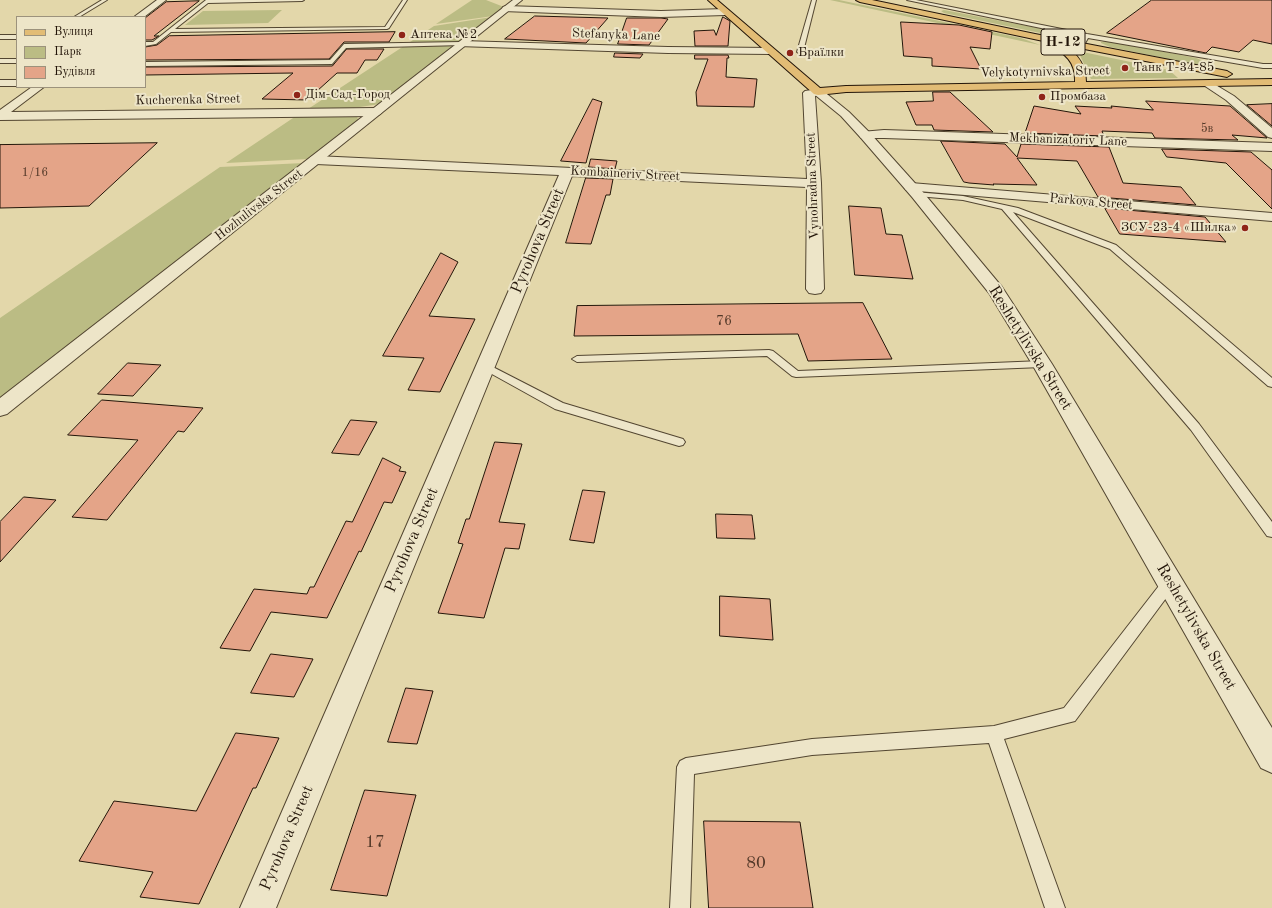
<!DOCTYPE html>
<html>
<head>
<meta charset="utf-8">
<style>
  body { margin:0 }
  #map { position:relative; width:1272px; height:908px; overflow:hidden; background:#e3d7aa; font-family:"Old Standard TT",serif }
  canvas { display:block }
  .legend { position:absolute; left:16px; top:16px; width:130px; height:72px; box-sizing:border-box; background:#ede5c8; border:1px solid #9c927c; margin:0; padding:5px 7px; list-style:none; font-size:12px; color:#231509 }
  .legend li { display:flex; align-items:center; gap:8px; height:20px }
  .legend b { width:20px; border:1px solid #9c927c }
</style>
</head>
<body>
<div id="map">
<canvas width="1272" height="908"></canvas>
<ul class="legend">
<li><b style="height:5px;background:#e2bc75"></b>Вулиця</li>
<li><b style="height:11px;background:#bbbc84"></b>Парк</li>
<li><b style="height:11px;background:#e4a488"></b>Будівля</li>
</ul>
</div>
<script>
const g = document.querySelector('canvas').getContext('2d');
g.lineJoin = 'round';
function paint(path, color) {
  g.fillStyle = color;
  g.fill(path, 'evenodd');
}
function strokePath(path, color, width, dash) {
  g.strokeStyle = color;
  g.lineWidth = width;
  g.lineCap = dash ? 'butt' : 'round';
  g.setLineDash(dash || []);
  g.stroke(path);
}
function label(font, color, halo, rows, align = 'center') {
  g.font = font + ' "Old Standard TT",serif';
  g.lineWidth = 4;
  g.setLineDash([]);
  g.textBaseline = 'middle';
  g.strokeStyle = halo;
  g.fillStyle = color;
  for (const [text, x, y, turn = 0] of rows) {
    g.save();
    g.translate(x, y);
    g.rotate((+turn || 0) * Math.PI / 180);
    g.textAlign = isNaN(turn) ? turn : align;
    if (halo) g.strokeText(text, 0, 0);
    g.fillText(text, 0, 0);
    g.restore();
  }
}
paint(new Path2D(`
  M 472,0 L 486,0 L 504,7 L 493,16 L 436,24 Z
  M 830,0 L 839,0 L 1021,38 L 1040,45 Z
  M 282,10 L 268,23 L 185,25 L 203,11 Z
  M 944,10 L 1048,30 L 1066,35 L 1055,36 L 944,13 L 941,11 Z
  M 492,17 L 457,43 L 407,44 L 434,26 Z
  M 1109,41 L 1196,58 L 1206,62 L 1205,64 L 1193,64 L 1110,47 L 1101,43 L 1101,42 Z
  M 404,46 L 453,46 L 380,104 L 353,108 L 308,109 Z
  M 1078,51 L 1169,70 L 1178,78 L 1091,79 Z
  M 299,114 L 357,116 L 358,120 L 308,159 L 226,163 Z
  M 304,163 L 0,399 L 0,318 L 220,167 Z`), '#bbbc84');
const building = new Path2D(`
  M 1152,0 L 1272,0 L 1272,44 L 1253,40 L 1239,52 L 1212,47 L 1206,53 L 1107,33 Z
  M 199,1 L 154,36 L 159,36 L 152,40 L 145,40 L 145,18 L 166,2 Z
  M 535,16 L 608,18 L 586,43 L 505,39 Z
  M 723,17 L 730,21 L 728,46 L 695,46 L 694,31 L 714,30 L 716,35 Z
  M 627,18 L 661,18 L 668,19 L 649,45 L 618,44 Z
  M 901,22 L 959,25 L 992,32 L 990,49 L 970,47 L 981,69 L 932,66 L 932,58 L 904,56 Z
  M 395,32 L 389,42 L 344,42 L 329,59 L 145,60 L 145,47 L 157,45 L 169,36 Z
  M 347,49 L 384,49 L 377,60 L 365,60 L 357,73 L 337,73 L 307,100 L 262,99 L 293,73 L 145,75 L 145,67 L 332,66 Z
  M 615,53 L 643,54 L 640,58 L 614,57 Z
  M 695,55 L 728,55 L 729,58 L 727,58 L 726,77 L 757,79 L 754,107 L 697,106 L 696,92 L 708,59 L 695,59 Z
  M 933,92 L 950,92 L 993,132 L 934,130 L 932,125 L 916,125 L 906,102 L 933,101 Z
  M 593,99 L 602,102 L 586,163 L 561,161 Z
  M 1146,101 L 1230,106 L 1267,138 L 1232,135 L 1238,140 L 1155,138 L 1152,133 L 1102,131 L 1104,136 L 1025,133 L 1034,106 L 1081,114 L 1075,106 L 1112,108 L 1111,106 L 1153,110 Z
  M 1272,104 L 1272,126 L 1247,105 Z
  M 941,141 L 1005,144 L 1017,157 L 1021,144 L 1109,147 L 1123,183 L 1181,187 L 1196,205 L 1098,197 L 1077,161 L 1017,158 L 1037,185 L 993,184 L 994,185 L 969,183 L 964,182 Z
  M 157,143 L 89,206 L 0,208 L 0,145 Z
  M 1162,149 L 1251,152 L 1272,170 L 1272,209 L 1226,163 L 1167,157 Z
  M 591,159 L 617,161 L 615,169 L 589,167 Z
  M 586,178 L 613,179 L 610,195 L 606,195 L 591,244 L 566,243 Z
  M 849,206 L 881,208 L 886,234 L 902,235 L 913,279 L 855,275 Z
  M 1105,208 L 1205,217 L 1226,242 L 1120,234 Z
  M 441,253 L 458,262 L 429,316 L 475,319 L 440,392 L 408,390 L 424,358 L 383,356 Z
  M 863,303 L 892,359 L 808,361 L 798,334 L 574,336 L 577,306 Z
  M 128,363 L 161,365 L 133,396 L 98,394 Z
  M 102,400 L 203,408 L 184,432 L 178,431 L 107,520 L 72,517 L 138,440 L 68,435 Z
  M 351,420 L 377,422 L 359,455 L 332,453 Z
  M 495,442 L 522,444 L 499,522 L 525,524 L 519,549 L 505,548 L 484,618 L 438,613 L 463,544 L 458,543 L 466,519 L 469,519 Z
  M 383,458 L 401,467 L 399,471 L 406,472 L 392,503 L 384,502 L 361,552 L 359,551 L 327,618 L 271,612 L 250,651 L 220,648 L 254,589 L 307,594 L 310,587 L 314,587 L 346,521 L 352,522 Z
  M 583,490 L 605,492 L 594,543 L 570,540 Z
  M 24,497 L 56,500 L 0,562 L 0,522 Z
  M 716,514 L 752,515 L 755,539 L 717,538 Z
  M 720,596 L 770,599 L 773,640 L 720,636 Z
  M 271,654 L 313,659 L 294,697 L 251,693 Z
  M 406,688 L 433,691 L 417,744 L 388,742 Z
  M 236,733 L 279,738 L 256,788 L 253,788 L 199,904 L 140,897 L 153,872 L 79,861 L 114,801 L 196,811 Z
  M 365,790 L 416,795 L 387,896 L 331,890 Z
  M 704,821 L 800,822 L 813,908 L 709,908 Z`);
paint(building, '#e4a488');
strokePath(building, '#231509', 1);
const service = new Path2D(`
  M 102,0 L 107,0 L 79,17 L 74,17 Z
  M 206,0 L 304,0 L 302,1 L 208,3 L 175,29 L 385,27 L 403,0 L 407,0 L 389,28 L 387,29 L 171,32 L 156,44 L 145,46 L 145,42 L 153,42 Z
  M 812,0 L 816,0 L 803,52 L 800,54 L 797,52 Z
  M 907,0 L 916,0 L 1087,34 L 1263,64 L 1272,64 L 1272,68 L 1263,68 L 1088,38 L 1083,47 L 1081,48 L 1078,46 L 1084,37 Z
  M 0,35 L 17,35 L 17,39 L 0,39 Z
  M 461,42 L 463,43 L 463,45 L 346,48 L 332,64 L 145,66 L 145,62 L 330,60 L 344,44 Z
  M 0,59 L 17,59 L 17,63 L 0,63 Z
  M 914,192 L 963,196 L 1018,208 L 1116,245 L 1272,378 L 1272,387 L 1268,386 L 1110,249 L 1013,212 L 1199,424 L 1272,522 L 1272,537 L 1267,536 L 1191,430 L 1002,209 L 963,200 L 917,196 L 913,194 Z
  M 769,350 L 773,351 L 798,371 L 1042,361 L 1047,364 L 1042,367 L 796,377 L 792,376 L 767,356 L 577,362 L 572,359 L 577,356 Z
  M 485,363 L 563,403 L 683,439 L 685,442 L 683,445 L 679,446 L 555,409 L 481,368 L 480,366 Z
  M 1170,576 L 1175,578 L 1177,582 L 1175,586 L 1075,721 L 1004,739 L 1065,908 L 1045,908 L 989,743 L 812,755 L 694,774 L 690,908 L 670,908 L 677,767 L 680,761 L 686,758 L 812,739 L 994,726 L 1064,708 L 1165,578 Z`);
const minor = new Path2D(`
  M 157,0 L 166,0 L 144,17 L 134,17 Z
  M 506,6 L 661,11 L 725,9 L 729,12 L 725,15 L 661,17 L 503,11 L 502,9 L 503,7 Z
  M 461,41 L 668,47 L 771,48 L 776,51 L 771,54 L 668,53 L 458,46 L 456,44 Z
  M 0,80 L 17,80 L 17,86 L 0,86 Z
  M 1209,81 L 1234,96 L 1272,128 L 1272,138 L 1268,137 L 1226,100 L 1205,86 L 1204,84 Z
  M 32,87 L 44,87 L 11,112 L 376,108 L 380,110 L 382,112 L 380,114 L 376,116 L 0,120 L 0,110 Z
  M 818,89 L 824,92 L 822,94 L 815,96 L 821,183 L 824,289 L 821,293 L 815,294 L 809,293 L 806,289 L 807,187 L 572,176 L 276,908 L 240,908 L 559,175 L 316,164 L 311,163 L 309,160 L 311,157 L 316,156 L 807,179 L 803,93 L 805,91 Z
  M 884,130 L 1272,143 L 1272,151 L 884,138 L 861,138 L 859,135 L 861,132 Z
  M 911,183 L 1272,213 L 1272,221 L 906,190 L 904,187 L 906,184 Z`);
const tertiary = new Path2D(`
  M 513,0 L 522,0 L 7,414 L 0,416 L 0,398 Z
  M 818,89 L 822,90 L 849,112 L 869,132 L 922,191 L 1002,287 L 1052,364 L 1272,728 L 1272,773 L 1261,768 L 1032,364 L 989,293 L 912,197 L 861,138 L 841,116 L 814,94 L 812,92 Z`);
const primary = new Path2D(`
  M 708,0 L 717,0 L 820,88 L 846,86 L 1075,82 C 1076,62 1065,53 1049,45 L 1048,42 L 860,2 L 856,0 L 872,0 L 1035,34 L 1227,71 L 1232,74 L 1227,77 L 1064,45 C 1078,54 1086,65 1086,82 L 1272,79 L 1272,85 L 846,92 L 818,95 L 814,94 Z`);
strokePath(service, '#534631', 2);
strokePath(minor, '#534631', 2);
strokePath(tertiary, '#534631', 2);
strokePath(primary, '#231509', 2);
paint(service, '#ede5c8');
paint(minor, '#ede5c8');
paint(tertiary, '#ede5c8');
paint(primary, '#e2bc75');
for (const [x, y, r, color] of [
  [402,35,4,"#8f2418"],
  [790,53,4,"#8f2418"],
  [1125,68,4,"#8f2418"],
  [297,95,4,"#8f2418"],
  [1042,97,4,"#8f2418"],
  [1245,228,4,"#8f2418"]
]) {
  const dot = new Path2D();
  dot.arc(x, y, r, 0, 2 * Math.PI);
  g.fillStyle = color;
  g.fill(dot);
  strokePath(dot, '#ede5c8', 1.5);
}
label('12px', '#533929', null, [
  ["5в",1207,129],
  ["1/16",35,173]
]);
label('13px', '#231509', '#ede5c8', [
  ["Аптека №2",410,35],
  ["Браїлки",798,53],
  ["Танк Т-34-85",1133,68],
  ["Дім-Сад-Город",305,95],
  ["Промбаза",1050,97],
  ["ЗСУ-23-4 «Шилка»",1237,228,"right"]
], 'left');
label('13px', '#231509', '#ede5c8', [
  ["Stefanyka Lane",616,35,2],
  ["Velykotyrnivska Street",1045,72,-1],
  ["Kucherenka Street",188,100,-1],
  ["Mekhanizatoriv Lane",1068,140,2],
  ["Kombaineriv Street",625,174,3],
  ["Vynohradna Street",813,186,-92],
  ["Parkova Street",1091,202,5],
  ["Hozhulivska Street",259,205,-38]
]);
label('14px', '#533929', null, [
  ["76",724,321]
]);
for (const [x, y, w] of [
  [1063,42,44]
]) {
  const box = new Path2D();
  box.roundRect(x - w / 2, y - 13, w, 26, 3);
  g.fillStyle = '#ede5c8';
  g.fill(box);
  strokePath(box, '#231509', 1);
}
label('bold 15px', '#231509', null, [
  ["Н-12",1063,42]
]);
label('16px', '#231509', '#ede5c8', [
  ["Pyrohova Street",538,241,-67],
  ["Reshetylivska Street",1030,348,58],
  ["Pyrohova Street",412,540,-67],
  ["Reshetylivska Street",1196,627,60],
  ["Pyrohova Street",287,838,-67]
]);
label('17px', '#533929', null, [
  ["17",375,843],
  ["80",756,864]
]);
</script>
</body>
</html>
